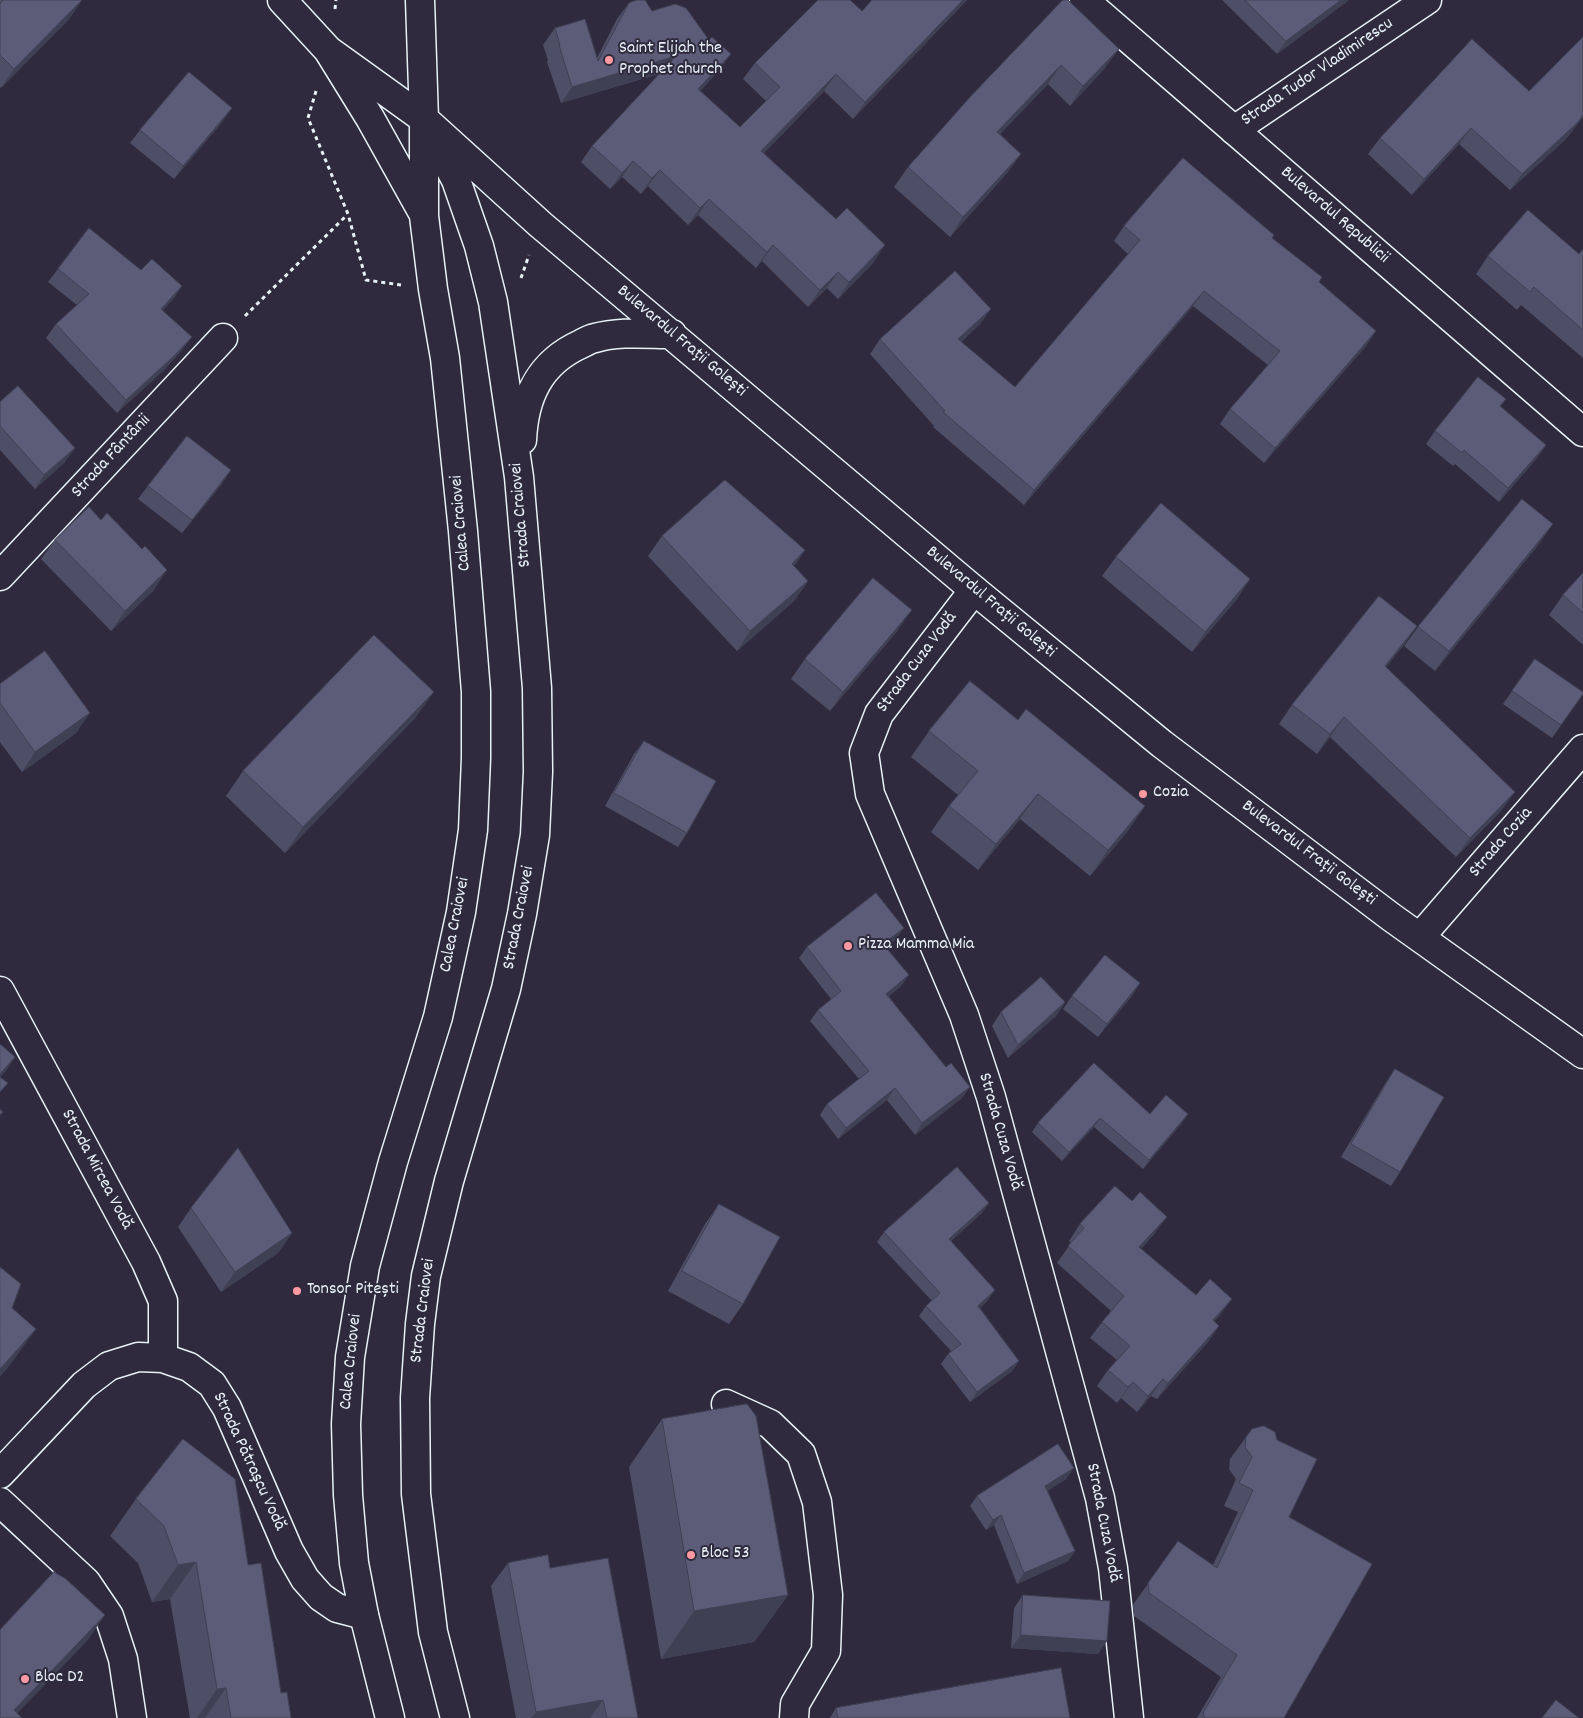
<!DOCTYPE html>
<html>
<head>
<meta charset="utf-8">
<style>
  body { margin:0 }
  canvas { display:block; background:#2f2a3d }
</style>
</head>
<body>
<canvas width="1583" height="1718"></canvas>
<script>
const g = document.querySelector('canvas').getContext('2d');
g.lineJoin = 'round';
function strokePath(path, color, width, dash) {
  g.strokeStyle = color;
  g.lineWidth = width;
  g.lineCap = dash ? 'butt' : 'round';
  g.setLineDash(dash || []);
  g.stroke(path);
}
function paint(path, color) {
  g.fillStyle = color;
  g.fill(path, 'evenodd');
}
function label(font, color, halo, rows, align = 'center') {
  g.font = font + ' Dekko,sans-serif';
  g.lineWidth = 4;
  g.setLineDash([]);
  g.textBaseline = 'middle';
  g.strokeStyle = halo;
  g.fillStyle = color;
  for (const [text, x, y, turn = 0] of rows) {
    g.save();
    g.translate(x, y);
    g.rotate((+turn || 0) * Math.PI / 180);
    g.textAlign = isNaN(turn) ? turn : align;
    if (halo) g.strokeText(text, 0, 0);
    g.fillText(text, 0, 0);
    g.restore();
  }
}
const minor = new Path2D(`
  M 1234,130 L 1427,0
  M 0,576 L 223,338
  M 974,590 L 879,714 L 864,753 L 870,794 L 964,1015 L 991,1097 L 1100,1498 L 1113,1568 L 1129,1718
  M 1420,937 L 1583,749
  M 0,991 L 146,1262 L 163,1301 L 163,1358
  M 726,1404 L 770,1424 L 801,1454 L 817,1502 L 828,1595 L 826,1651 L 795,1704 L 794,1718
  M 0,1474 L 84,1385 L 109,1366 L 138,1357 L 163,1358 L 189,1367 L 212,1384 L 227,1408 L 289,1551 L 305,1579 L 321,1597 L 337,1608 L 364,1615
  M 0,1502 L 86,1582 L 109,1616 L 123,1659 L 132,1718`);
const major = new Path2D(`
  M 282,0 L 328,50 L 370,118 L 423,213
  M 1084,0 L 1583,432
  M 328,50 L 424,119 L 541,225 L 974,590 L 1162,744 L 1391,917 L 1583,1054
  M 426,124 L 456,180 L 479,246 L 493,302 L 519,477 L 537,688 L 538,772 L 535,835 L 522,914 L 506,989 L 449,1181 L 426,1276 L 420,1324 L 415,1398 L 416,1494 L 433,1632 L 455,1718
  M 522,440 C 524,397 539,363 581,344 C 585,342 590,339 595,338 C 619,331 647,334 672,334
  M 390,1718 L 364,1615 L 354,1563 L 348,1495 L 346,1424 L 350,1357 L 365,1266 L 393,1162 L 438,1017 L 461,912 L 473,830 L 476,758 L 476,692 L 463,531 L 445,358 L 433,289 L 424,216 L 424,119 L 420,0`);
strokePath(minor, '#e8f1f8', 31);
strokePath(major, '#e8f1f8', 31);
strokePath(new Path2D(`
  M 335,9 L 336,0
  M 316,91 L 308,118 L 348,214 L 366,280 L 401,285
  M 521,278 L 529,255
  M 245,316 L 347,215`), '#e8f1f8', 3, [4, 4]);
strokePath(minor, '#2f2a3d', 28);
strokePath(major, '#2f2a3d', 28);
paint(new Path2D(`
  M 0,0 L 82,0 L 69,19 L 1,88 L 0,87 Z
  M 872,0 L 967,0 L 853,119 L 824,91 L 764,153 L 874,262 L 838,299 L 827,288 L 808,307 L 762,261 L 756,268 L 698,215 L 688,225 L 648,186 L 641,194 L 622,177 L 610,189 L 581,162 L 592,146 L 659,74 L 561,103 L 547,62 L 548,60 L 543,45 L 555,28 L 597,58 L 617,19 L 629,3 L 652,11 L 709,40 L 731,54 L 719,70 L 700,91 L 740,127 L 766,101 L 743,79 L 755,63 L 862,11 Z
  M 1063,0 L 1105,68 L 1070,106 L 1048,84 L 1000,134 L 1021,154 L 1007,173 L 950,237 L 894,187 L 908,167 Z
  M 1222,0 L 1349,0 L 1277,54 Z
  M 1583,37 L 1583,117 L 1565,140 L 1510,190 L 1459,144 L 1412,195 L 1368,154 L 1380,138 L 1529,91 Z
  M 223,121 L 174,179 L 130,143 L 140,130 Z
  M 1124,226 L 1272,238 L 1319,282 L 1366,346 L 1264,463 L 1220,424 L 1230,409 L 1268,365 L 1193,306 L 1024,505 L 933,427 L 934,426 L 870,354 L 880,339 L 980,324 L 961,342 L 1015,387 L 1128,254 L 1114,241 Z
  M 1583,249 L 1583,358 L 1521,305 L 1517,310 L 1476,274 L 1488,256 L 1579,254 Z
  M 58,269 L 141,270 L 182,286 L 173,299 L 163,310 L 182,350 L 165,369 L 117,413 L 46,338 L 56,324 L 77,305 L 48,282 Z
  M 0,402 L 65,462 L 35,489 L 0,450 Z
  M 1500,406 L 1546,445 L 1537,458 L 1499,502 L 1455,464 L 1453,466 L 1426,444 L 1435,431 Z
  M 222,484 L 182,533 L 138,499 L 148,486 Z
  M 101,520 L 154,590 L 111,631 L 41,559 L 55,540 Z
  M 662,536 L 805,550 L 794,566 L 808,581 L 794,601 L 737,651 L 648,556 Z
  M 1539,544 L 1435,671 L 1404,646 L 1418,627 Z
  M 1116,557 L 1250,579 L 1237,599 L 1192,652 L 1102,576 Z
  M 1583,573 L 1583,645 L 1549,615 L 1563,595 Z
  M 1417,626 L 1403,646 L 1386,667 L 1501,811 L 1456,857 L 1330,737 L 1317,754 L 1279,724 L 1292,705 Z
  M 898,630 L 830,711 L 791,679 L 805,659 Z
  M 1535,659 L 1583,694 L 1552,738 L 1503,704 Z
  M 0,684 L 76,733 L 22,772 L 0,742 Z
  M 416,717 L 285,853 L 226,796 L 243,771 Z
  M 1018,720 L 1145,806 L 1127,832 L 1090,876 L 1020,819 L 978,870 L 931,832 L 949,806 L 958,795 L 911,757 L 929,731 Z
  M 644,741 L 687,833 L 678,847 L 605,806 L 634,754 Z
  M 896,939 L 885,947 L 901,986 L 889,996 L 962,1098 L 915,1135 L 887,1100 L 838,1139 L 820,1115 L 827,1104 L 859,1079 L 810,1021 L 818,1010 L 831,999 L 799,958 L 807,947 Z
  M 1140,983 L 1131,997 L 1098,1037 L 1063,1009 L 1072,996 Z
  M 1065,1002 L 1056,1016 L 1008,1058 L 992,1026 L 1001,1012 Z
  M 1395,1069 L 1400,1172 L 1391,1186 L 1341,1157 L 1386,1082 Z
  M 1150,1114 L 1182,1123 L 1143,1169 L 1094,1127 L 1062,1161 L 1032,1132 L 1038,1123 Z
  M 719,1204 L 743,1304 L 729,1324 L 668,1291 L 705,1224 Z
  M 191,1208 L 292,1233 L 278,1253 L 221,1292 L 178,1227 Z
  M 982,1213 L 951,1241 L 988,1300 L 980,1308 L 1019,1361 L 1012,1371 L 970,1402 L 941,1364 L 948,1354 L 951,1351 L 919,1316 L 926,1306 L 932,1301 L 877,1242 L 884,1232 Z
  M 1080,1224 L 1155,1233 L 1141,1249 L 1220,1315 L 1214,1321 L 1219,1326 L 1208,1342 L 1157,1399 L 1151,1396 L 1137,1412 L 1121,1398 L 1117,1403 L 1097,1386 L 1108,1370 L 1117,1360 L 1090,1338 L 1102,1322 L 1111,1311 L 1057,1263 L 1071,1243 L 1069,1241 Z
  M 662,1419 L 788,1595 L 754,1642 L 661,1659 L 629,1467 Z
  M 1246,1437 L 1289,1517 L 1284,1718 L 1197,1718 L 1221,1677 L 1134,1616 L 1133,1605 L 1178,1541 L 1213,1565 L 1238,1512 L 1224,1506 L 1236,1479 L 1229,1469 L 1230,1459 Z
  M 1066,1479 L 1047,1491 L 1075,1551 L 1068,1561 L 1017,1584 L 994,1525 L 986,1530 L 970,1506 L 977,1496 Z
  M 136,1499 L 248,1565 L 281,1693 L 291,1718 L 190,1718 L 170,1599 L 152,1602 L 138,1563 L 110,1536 Z
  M 508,1563 L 550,1568 L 638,1718 L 516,1718 L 491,1586 Z
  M 1023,1595 L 1098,1654 L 1011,1648 L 1014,1608 Z
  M 836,1708 L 1070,1718 L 830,1718 Z`), '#4f4e67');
paint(new Path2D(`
  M 82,0 L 69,19 L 1,88 L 14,69 Z
  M 963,0 L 967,0 L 853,119 L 865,102 Z
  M 1341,0 L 1349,0 L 1277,54 L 1286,41 Z
  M 1119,49 L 1105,68 L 1070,106 L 1083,86 Z
  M 731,54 L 719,70 L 686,105 L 698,89 Z
  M 676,56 L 664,72 L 561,103 L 572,87 Z
  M 1061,65 L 1048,84 L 983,151 L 997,132 Z
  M 836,74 L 824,91 L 750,167 L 761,151 Z
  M 232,108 L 223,121 L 174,179 L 183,166 Z
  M 1583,115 L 1583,117 L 1565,140 L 1510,190 L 1522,174 Z
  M 1471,128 L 1459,144 L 1412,195 L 1424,179 Z
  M 1021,154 L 1007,173 L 950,237 L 963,217 Z
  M 633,161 L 622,177 L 610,189 L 622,173 Z
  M 660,170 L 648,186 L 641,194 L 652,178 Z
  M 709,199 L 698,215 L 688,225 L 700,208 Z
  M 773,245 L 762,261 L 756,268 L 767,252 Z
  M 885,245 L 874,262 L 838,299 L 849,282 Z
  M 838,272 L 827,288 L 808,307 L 820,290 Z
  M 182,286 L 173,299 L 152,322 L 161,309 Z
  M 1204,291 L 1193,306 L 1024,505 L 1034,490 Z
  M 991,309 L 980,324 L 948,354 L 958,339 Z
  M 1376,331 L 1366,346 L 1264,463 L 1275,448 Z
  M 192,337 L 182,350 L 165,369 L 117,413 L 126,400 Z
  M 1546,445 L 1537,458 L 1499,502 L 1508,488 Z
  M 75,448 L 65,462 L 35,489 L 44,475 Z
  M 231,470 L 222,484 L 182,533 L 192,520 Z
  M 1553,524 L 1539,544 L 1435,671 L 1449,651 Z
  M 805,550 L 791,570 L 792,564 Z
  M 167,570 L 154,590 L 111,631 L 125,611 Z
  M 1250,579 L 1237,599 L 1192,652 L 1205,632 Z
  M 808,581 L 794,601 L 737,651 L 750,631 Z
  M 912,610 L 898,630 L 830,711 L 843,692 Z
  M 1417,626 L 1403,646 L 1371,686 L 1385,666 Z
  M 434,692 L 416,717 L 285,853 L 303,827 Z
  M 90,713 L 76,733 L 22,772 L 35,752 Z
  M 1344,717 L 1330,737 L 1317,754 L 1330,734 Z
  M 1515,792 L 1501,811 L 1456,857 L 1470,838 Z
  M 1038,794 L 1020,819 L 978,870 L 996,844 Z
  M 1145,806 L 1127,832 L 1090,876 L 1108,850 Z
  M 904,928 L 896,939 L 875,955 L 883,944 Z
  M 909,975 L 901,986 L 879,1005 L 886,994 Z
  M 1140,983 L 1131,997 L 1098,1037 L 1107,1024 Z
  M 1065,1002 L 1056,1016 L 1008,1058 L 1018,1045 Z
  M 15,1057 L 6,1071 L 0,1077 L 0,1074 Z
  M 970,1087 L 962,1098 L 915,1135 L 922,1123 Z
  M 895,1088 L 887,1100 L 838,1139 L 846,1128 Z
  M 1188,1114 L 1182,1123 L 1143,1169 L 1149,1160 Z
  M 1100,1118 L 1094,1127 L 1062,1161 L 1069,1152 Z
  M 989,1203 L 982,1213 L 942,1249 L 949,1239 Z
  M 1167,1217 L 1155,1233 L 1128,1263 L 1139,1247 Z
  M 292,1233 L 278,1253 L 221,1292 L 235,1272 Z
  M 995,1290 L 988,1300 L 971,1316 L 978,1306 Z
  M 1232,1299 L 1220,1315 L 1201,1336 L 1213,1320 Z
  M 1219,1326 L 1208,1342 L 1157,1399 L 1168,1383 Z
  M 36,1329 L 10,1365 L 0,1377 L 0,1369 Z
  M 1019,1361 L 1012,1371 L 970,1402 L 977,1392 Z
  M 1163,1379 L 1151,1396 L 1137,1412 L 1148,1396 Z
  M 1133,1382 L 1121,1398 L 1117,1403 L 1128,1387 Z
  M 1074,1468 L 1066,1479 L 1038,1497 L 1045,1486 Z
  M 1001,1515 L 994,1525 L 986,1530 L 993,1520 Z
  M 1075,1551 L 1068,1561 L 1017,1584 L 1024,1573 Z
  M 196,1562 L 170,1599 L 152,1602 L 178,1565 Z
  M 788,1595 L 754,1642 L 661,1659 L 694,1611 Z
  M 105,1615 L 87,1641 L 13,1718 L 14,1710 Z
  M 1021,1635 L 1107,1641 L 1098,1654 L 1011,1648 Z
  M 226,1688 L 205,1718 L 197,1718 L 217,1689 Z
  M 603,1700 L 590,1718 L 531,1718 L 536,1712 Z`), '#404054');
const building = new Path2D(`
  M 2,0 L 82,0 L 14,69 L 0,55 L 0,3 L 2,1 Z
  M 637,0 L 645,0 L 652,11 L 675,4 L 686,8 L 709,40 L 712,37 L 731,54 L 698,89 L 740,127 L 780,87 L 755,63 L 818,0 L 850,0 L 862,11 L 872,0 L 963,0 L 865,102 L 836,74 L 761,151 L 836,219 L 847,208 L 885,245 L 849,282 L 838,272 L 820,290 L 773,245 L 767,252 L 709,199 L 700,208 L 660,170 L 652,178 L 633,161 L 622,173 L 592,146 L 676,56 L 572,87 L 559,45 L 560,45 L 555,28 L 585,19 L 598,61 L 629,3 Z
  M 1063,0 L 1068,0 L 1119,49 L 1083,86 L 1061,65 L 997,132 L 1021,154 L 963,217 L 908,167 L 971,96 Z
  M 1245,0 L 1341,0 L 1286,41 Z
  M 1583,37 L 1583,115 L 1577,123 L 1522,174 L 1471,128 L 1424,179 L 1380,138 L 1472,39 L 1529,91 Z
  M 189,72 L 232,108 L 183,166 L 140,130 Z
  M 1183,158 L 1274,235 L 1272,238 L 1322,277 L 1319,282 L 1376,331 L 1275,448 L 1230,409 L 1280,351 L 1204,291 L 1034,490 L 943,412 L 945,411 L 880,339 L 955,271 L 991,309 L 958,339 L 1015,387 L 1140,240 L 1124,226 Z
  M 1528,210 L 1579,254 L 1583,249 L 1583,330 L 1534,287 L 1530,292 L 1488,256 Z
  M 89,228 L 141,270 L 152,259 L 182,286 L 161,309 L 192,337 L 174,356 L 126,400 L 56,324 L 89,294 L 58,269 Z
  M 1478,377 L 1506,399 L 1500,406 L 1546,445 L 1508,488 L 1464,450 L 1462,453 L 1435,431 Z
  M 18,386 L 75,448 L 44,475 L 0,426 L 0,402 Z
  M 187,436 L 231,470 L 192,520 L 148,486 Z
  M 725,480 L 805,550 L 792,564 L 808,581 L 750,631 L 662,536 Z
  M 1522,499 L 1553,524 L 1449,651 L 1418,627 Z
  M 1161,503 L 1250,579 L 1205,632 L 1116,557 Z
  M 89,507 L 101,520 L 107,513 L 142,549 L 145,546 L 167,570 L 125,611 L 55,540 Z
  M 1583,573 L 1583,613 L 1563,595 Z
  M 873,578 L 912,610 L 843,692 L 805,659 Z
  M 1379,596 L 1417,626 L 1385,666 L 1515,792 L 1470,838 L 1344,717 L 1330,734 L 1292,705 Z
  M 374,635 L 434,692 L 303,827 L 243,771 Z
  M 45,651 L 90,713 L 35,752 L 0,703 L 0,684 Z
  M 1535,659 L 1583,692 L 1583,694 L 1561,725 L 1512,691 Z
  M 970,681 L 1018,720 L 1026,709 L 1145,806 L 1108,850 L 1038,794 L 996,844 L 949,806 L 978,771 L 929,731 Z
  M 644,741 L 716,781 L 687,833 L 614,793 Z
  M 876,893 L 904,928 L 883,944 L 909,975 L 886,994 L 946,1067 L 951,1063 L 970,1087 L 922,1123 L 895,1088 L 846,1128 L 827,1104 L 869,1071 L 818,1010 L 841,991 L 807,947 Z
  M 1105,955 L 1140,983 L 1107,1024 L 1072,996 Z
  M 1041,977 L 1065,1002 L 1018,1045 L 1001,1012 Z
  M 0,1044 L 15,1057 L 0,1074 Z
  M 1094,1063 L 1150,1114 L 1166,1095 L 1188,1114 L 1149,1160 L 1100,1118 L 1069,1152 L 1038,1123 Z
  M 1395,1069 L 1444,1097 L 1400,1172 L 1351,1144 Z
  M 0,1077 L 8,1083 L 0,1092 Z
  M 0,1109 L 3,1112 L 0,1115 Z
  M 238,1148 L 292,1233 L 235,1272 L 191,1208 Z
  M 957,1167 L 989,1203 L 949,1239 L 995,1290 L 978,1306 L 1019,1361 L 977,1392 L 948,1354 L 961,1344 L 926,1306 L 940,1293 L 884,1232 Z
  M 1115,1186 L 1132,1201 L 1140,1192 L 1167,1217 L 1139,1247 L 1196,1295 L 1210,1279 L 1232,1299 L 1213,1320 L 1219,1326 L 1168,1383 L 1163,1379 L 1148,1396 L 1133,1382 L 1128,1387 L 1108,1370 L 1130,1346 L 1102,1322 L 1124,1296 L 1068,1246 L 1084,1228 L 1080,1224 Z
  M 719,1204 L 780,1237 L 743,1304 L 682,1271 Z
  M 0,1267 L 21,1284 L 12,1308 L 36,1329 L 0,1369 Z
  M 747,1404 L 756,1416 L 788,1595 L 694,1611 L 662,1419 Z
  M 1264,1426 L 1275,1432 L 1277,1440 L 1317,1459 L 1289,1517 L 1372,1564 L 1284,1718 L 1205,1718 L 1203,1713 L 1237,1655 L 1149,1593 L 1148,1583 L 1178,1541 L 1217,1568 L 1253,1490 L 1239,1483 L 1252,1457 L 1245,1447 L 1246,1437 L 1252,1429 Z
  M 183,1439 L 235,1479 L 248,1565 L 261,1563 L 281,1693 L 287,1692 L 291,1718 L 231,1718 L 226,1688 L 217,1689 L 196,1562 L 178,1565 L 164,1526 L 136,1499 Z
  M 1058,1444 L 1074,1468 L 1045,1486 L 1075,1551 L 1024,1573 L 1001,1515 L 993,1520 L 977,1496 Z
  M 548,1555 L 550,1568 L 608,1558 L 638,1718 L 607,1718 L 603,1700 L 536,1712 L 508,1563 Z
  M 54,1572 L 66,1579 L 105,1615 L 14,1710 L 22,1718 L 0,1718 L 0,1630 Z
  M 1023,1595 L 1110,1601 L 1107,1641 L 1021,1635 Z
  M 1061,1668 L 1070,1718 L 838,1718 L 836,1708 Z
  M 1556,1700 L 1579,1718 L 1542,1718 Z`);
paint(building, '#5c5b78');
strokePath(building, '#404054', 1);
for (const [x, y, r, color] of [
  [609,60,5,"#ff9aa2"],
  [1143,794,5,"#ff9aa2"],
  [848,946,5,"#ff9aa2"],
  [297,1291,5,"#ff9aa2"],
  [691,1555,5,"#ff9aa2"],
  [25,1679,5,"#ff9aa2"]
]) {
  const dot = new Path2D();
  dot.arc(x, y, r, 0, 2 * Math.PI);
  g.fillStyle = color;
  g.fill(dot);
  strokePath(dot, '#2f2a3d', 2);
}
label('18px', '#e8f1f8', '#2f2a3d', [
  ["Saint Elijah the",619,50],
  ["Prophet church",619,71],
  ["Cozia",1153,794],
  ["Pizza Mamma Mia",858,946],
  ["Tonsor Pitești",307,1291],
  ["Bloc 53",701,1555],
  ["Bloc D2",35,1679]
], 'left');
label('18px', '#e8f1f8', '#2f2a3d', [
  ["Strada Tudor Vladimirescu",1318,73,-34],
  ["Bulevardul Republicii",1334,216,41],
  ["Bulevardul Frații Golești",681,342,40],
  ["Strada Fântânii",112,457,-47],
  ["Strada Craiovei",522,515,-95],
  ["Calea Craiovei",462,523,-95],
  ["Bulevardul Frații Golești",990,603,40],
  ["Strada Cuza Vodă",918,663,-53],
  ["Strada Cozia",1502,843,-49],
  ["Bulevardul Frații Golești",1308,854,37],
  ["Strada Craiovei",520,918,-79],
  ["Calea Craiovei",456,925,-79],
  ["Strada Cuza Vodă",999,1132,74],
  ["Strada Mircea Vodă",96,1170,62],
  ["Strada Craiovei",424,1311,-83],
  ["Calea Craiovei",352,1362,-84],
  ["Strada Pătrașcu Vodă",248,1462,65],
  ["Strada Cuza Vodă",1102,1523,79]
]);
</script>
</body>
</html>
